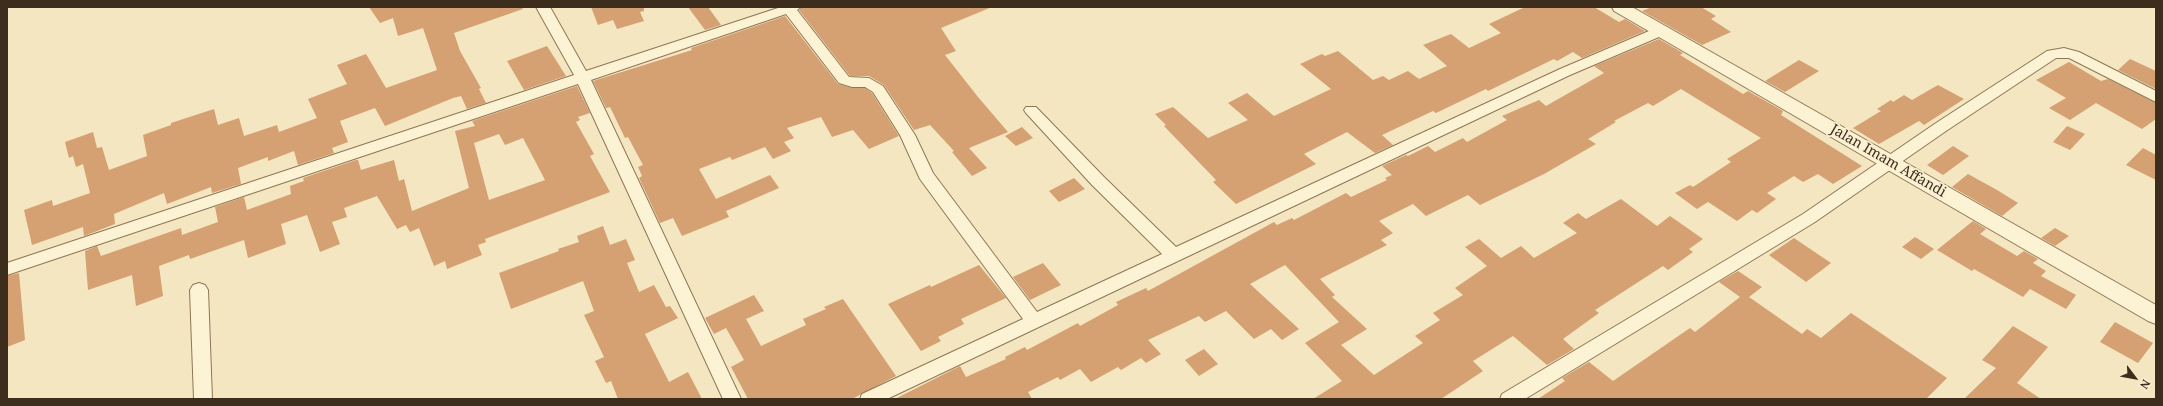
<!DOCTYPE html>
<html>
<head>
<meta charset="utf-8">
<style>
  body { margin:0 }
  #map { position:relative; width:2163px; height:406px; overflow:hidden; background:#f3e6c0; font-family:"Noto Serif",serif }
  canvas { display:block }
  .frame { position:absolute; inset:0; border:8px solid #3c2d1c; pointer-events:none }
  .north { position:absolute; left:2115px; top:358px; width:40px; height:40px; -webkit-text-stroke:3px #f9efd1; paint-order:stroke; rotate:122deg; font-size:11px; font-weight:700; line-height:16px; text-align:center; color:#3c2d1c }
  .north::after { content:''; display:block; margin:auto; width:14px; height:18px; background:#3c2d1c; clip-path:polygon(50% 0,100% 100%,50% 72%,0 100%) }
</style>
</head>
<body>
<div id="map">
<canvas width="2163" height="406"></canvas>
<div class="frame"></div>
<div class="north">N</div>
</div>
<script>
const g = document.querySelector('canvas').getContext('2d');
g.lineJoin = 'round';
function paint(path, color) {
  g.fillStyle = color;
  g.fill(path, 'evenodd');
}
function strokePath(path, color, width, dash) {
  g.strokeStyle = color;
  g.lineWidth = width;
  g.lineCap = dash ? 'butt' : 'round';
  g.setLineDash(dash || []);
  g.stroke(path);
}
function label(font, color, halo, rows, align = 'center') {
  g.font = font + ' "Noto Serif",serif';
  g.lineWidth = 3.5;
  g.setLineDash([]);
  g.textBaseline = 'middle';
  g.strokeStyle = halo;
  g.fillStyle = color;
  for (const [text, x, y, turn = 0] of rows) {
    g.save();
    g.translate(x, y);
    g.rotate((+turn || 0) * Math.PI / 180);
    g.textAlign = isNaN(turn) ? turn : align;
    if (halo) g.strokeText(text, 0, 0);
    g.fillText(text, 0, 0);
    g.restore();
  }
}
paint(new Path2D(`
  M 369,7 L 522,7 L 523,9 L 454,33 L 460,51 L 481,88 L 479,89 L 486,103 L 467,109 L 461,96 L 453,98 L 385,126 L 375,108 L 340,121 L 348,142 L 332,148 L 334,153 L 298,165 L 294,151 L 268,161 L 268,157 L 238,168 L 241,184 L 212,193 L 211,187 L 167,204 L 164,193 L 114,214 L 115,224 L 92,233 L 84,236 L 83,227 L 32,245 L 24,210 L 52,200 L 53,206 L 90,193 L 83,164 L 76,167 L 73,156 L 69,158 L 65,142 L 93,132 L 97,148 L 102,147 L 109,170 L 147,156 L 143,135 L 171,125 L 171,123 L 214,109 L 218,125 L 239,118 L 244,136 L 277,125 L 279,132 L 317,118 L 308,99 L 347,84 L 337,65 L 366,54 L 386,88 L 437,70 L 423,28 L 398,36 L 393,18 L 380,23 Z
  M 591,7 L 644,7 L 644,11 L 640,12 L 644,21 L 617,29 L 613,20 L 598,25 Z
  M 688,7 L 708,7 L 721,25 L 705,30 Z
  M 802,7 L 992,7 L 941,28 L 956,51 L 945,55 L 978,97 L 1008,132 L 969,148 L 987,168 L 972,176 L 952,152 L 954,151 L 930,125 L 914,130 L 884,85 L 869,76 L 850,76 L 799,10 Z
  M 1525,7 L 1594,7 L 1619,22 L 1625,19 L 1645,31 L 1582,58 L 1573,52 L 1557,61 L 1554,59 L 1488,91 L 1486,89 L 1436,113 L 1433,111 L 1382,135 L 1393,145 L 1375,153 L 1347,132 L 1304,154 L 1316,164 L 1236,204 L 1213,182 L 1216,180 L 1164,126 L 1166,125 L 1155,114 L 1173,107 L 1208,138 L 1248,120 L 1228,103 L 1247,93 L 1274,116 L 1331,89 L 1300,64 L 1322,54 L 1325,56 L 1338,51 L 1373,80 L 1383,76 L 1389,80 L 1408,71 L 1419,79 L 1447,66 L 1423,45 L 1451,34 L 1469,48 L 1501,33 L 1489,24 Z
  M 1652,7 L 1701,7 L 1716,16 L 1711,19 L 1731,32 L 1702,45 L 1642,11 Z
  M 785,16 L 838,84 L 852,88 L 865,88 L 872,93 L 899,136 L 869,149 L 853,130 L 832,137 L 821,117 L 787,128 L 794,138 L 784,142 L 791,151 L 773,159 L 765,147 L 732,160 L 730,157 L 699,169 L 716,199 L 770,175 L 779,188 L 726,211 L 729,217 L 682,236 L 673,218 L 660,223 L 639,178 L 642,176 L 638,167 L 643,165 L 628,137 L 625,138 L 610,107 L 606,108 L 593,81 L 692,50 L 691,48 Z
  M 1659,39 L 1683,53 L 1680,55 L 1743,94 L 1748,91 L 1783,111 L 1781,115 L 1862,166 L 1833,184 L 1818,174 L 1803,182 L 1794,176 L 1767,193 L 1776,199 L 1757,213 L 1752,210 L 1737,221 L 1708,202 L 1697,209 L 1675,193 L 1690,185 L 1693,187 L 1731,162 L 1727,159 L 1761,138 L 1681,89 L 1653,106 L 1648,103 L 1614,121 L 1616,122 L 1588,139 L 1596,144 L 1544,174 L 1480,205 L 1468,195 L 1426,216 L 1413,204 L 1379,221 L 1393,233 L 1381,240 L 1387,245 L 1320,279 L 1335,295 L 1332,297 L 1367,329 L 1341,345 L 1374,375 L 1423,343 L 1415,336 L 1440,320 L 1433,313 L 1463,295 L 1455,288 L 1487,266 L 1465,247 L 1479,239 L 1501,258 L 1521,246 L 1534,258 L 1577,233 L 1563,223 L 1578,213 L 1586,219 L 1621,199 L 1657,226 L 1670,216 L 1703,239 L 1689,249 L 1693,252 L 1668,270 L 1663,266 L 1595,310 L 1599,313 L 1563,339 L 1574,349 L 1547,365 L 1513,336 L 1473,361 L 1483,371 L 1441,399 L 1313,399 L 1342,381 L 1305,343 L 1339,322 L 1285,265 L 1250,284 L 1299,329 L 1282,340 L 1271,329 L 1254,339 L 1226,311 L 1205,322 L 1199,316 L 1148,340 L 1161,354 L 1146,363 L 1141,358 L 1121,370 L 1118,367 L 1091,382 L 1080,369 L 1060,380 L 1058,377 L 1028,392 L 1032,399 L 895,399 L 960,366 L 966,377 L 1006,359 L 1005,357 L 1025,347 L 1027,350 L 1078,323 L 1080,326 L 1118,305 L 1116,302 L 1146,288 L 1148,291 L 1274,222 L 1277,225 L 1292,218 L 1294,220 L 1346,193 L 1351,197 L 1387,180 L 1385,178 L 1392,175 L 1382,166 L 1406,155 L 1408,156 L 1428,146 L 1435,152 L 1463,138 L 1467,142 L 1507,120 L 1502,116 L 1539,100 L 1546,106 L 1604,73 L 1594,66 Z
  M 547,46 L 566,76 L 524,90 L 507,61 Z
  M 2130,59 L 2156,71 L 2156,89 L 2118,70 Z
  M 1799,60 L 1819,71 L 1785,92 L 1765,81 Z
  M 2069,62 L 2101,81 L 2108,79 L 2156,103 L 2156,119 L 2142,129 L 2096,103 L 2070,120 L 2049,108 L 2066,98 L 2036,80 Z
  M 1938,85 L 1964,99 L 1924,125 L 1919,121 L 1879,144 L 1853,128 L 1881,111 L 1877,109 L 1891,100 L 1893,102 L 1904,95 L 1912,100 Z
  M 577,86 L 590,113 L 578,117 L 580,120 L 576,122 L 594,154 L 590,156 L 610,192 L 485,239 L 486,242 L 478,245 L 482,255 L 447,269 L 445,261 L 434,266 L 419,228 L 410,232 L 406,225 L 397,229 L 377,196 L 344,208 L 347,217 L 332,222 L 340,244 L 320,252 L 307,215 L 281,224 L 286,244 L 248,258 L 244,240 L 190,259 L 189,255 L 159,266 L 163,296 L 136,306 L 132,275 L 88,290 L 85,251 L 97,246 L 101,256 L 181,228 L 182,235 L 218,222 L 215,207 L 244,197 L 247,210 L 291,194 L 290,186 L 304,181 L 303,178 L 356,160 L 358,160 L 361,170 L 394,160 L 399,181 L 404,179 L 412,211 L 469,188 L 455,131 L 475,126 L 472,121 ZM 499,134 L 505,145 L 523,138 L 545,180 L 489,200 L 474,143 Z
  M 2067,126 L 2085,134 L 2070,150 L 2053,142 Z
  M 1022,127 L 1033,138 L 1016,146 L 1005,136 Z
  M 1953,146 L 1969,156 L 1943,175 L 1927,165 Z
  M 2143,148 L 2156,155 L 2156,180 L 2126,165 Z
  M 1968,174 L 1997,190 L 2018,203 L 2002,216 L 1952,187 Z
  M 1074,178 L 1085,189 L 1059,202 L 1049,191 Z
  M 1973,221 L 1986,229 L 1980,234 L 2017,256 L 2024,251 L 2038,259 L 2033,263 L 2046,271 L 2041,276 L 2076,295 L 2066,309 L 2030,289 L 2023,297 L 1974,269 L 1972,271 L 1937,250 Z
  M 603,226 L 610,245 L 626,239 L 635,260 L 627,263 L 639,292 L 654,285 L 666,307 L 670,306 L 678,318 L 645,334 L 669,382 L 688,372 L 702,399 L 618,399 L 611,381 L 606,383 L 595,361 L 604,357 L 584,315 L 594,311 L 583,281 L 511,309 L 499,273 L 559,251 L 558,249 L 579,242 L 577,236 Z
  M 2055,228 L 2069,236 L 2055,246 L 2041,238 Z
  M 1915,237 L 1934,249 L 1921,259 L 1902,247 Z
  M 1794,238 L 1831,263 L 1806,282 L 1769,255 Z
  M 1043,263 L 1061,285 L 1030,300 L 1013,277 Z
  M 979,265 L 1006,298 L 961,319 L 964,324 L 938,337 L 941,341 L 921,351 L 888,304 L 930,285 L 931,287 Z
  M 1738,271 L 1762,287 L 1749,297 L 1802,334 L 1807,329 L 1821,338 L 1851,313 L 1947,378 L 1926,399 L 1538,399 L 1565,381 L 1562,378 L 1589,362 L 1613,381 L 1690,328 L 1695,332 L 1740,297 L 1719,282 Z
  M 19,273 L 25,340 L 7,347 L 7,276 Z
  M 754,295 L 764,311 L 746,319 L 761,346 L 806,325 L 803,319 L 826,309 L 824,307 L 843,299 L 896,376 L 852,399 L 748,399 L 731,367 L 744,360 L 726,328 L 714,334 L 705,318 Z
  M 2115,322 L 2153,343 L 2138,363 L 2100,342 Z
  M 2013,326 L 2048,347 L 2017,383 L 2041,399 L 1964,399 L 1996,368 L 1982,360 Z
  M 1204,349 L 1218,364 L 1199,376 L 1185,360 Z`), '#d5a072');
const minor = new Path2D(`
  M 536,7 L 550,7 L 586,71 L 781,7 L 801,7 L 797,10 L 849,77 L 869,78 L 883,86 L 915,135 L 933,173 L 1037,312 L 1162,254 L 1092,185 L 1026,113 L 1024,110 L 1026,107 L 1036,107 L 1104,177 L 1176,247 L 1560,69 L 1656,28 L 1666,28 L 1668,31 L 1666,34 L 1570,75 L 887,399 L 860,399 L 862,394 L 1023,319 L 920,179 L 900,135 L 873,92 L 865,87 L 852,87 L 839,83 L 786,14 L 591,80 L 741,399 L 723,399 L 578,84 L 7,275 L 7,263 L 574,75 Z
  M 2064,48 L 2079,52 L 2156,91 L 2156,102 L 2069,58 L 2056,58 L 1946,131 L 1815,222 L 1525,399 L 1500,399 L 1502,394 L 1803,214 L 1936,123 L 2047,51 Z
  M 199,283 L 205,285 L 208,290 L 212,399 L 194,399 L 190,290 L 193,285 Z`);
const tertiary = new Path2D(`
  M 1612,7 L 1632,7 L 2156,305 L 2156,324 L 2148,321 L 1614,11 Z`);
strokePath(minor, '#8e7656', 2);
strokePath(tertiary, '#8e7656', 2);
paint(minor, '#fcf2d4');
paint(tertiary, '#fcf2d4');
label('14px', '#3c2d1c', '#f9efd1', [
  ["Jalan Imam Affandi",1888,161,30]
]);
</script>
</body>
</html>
